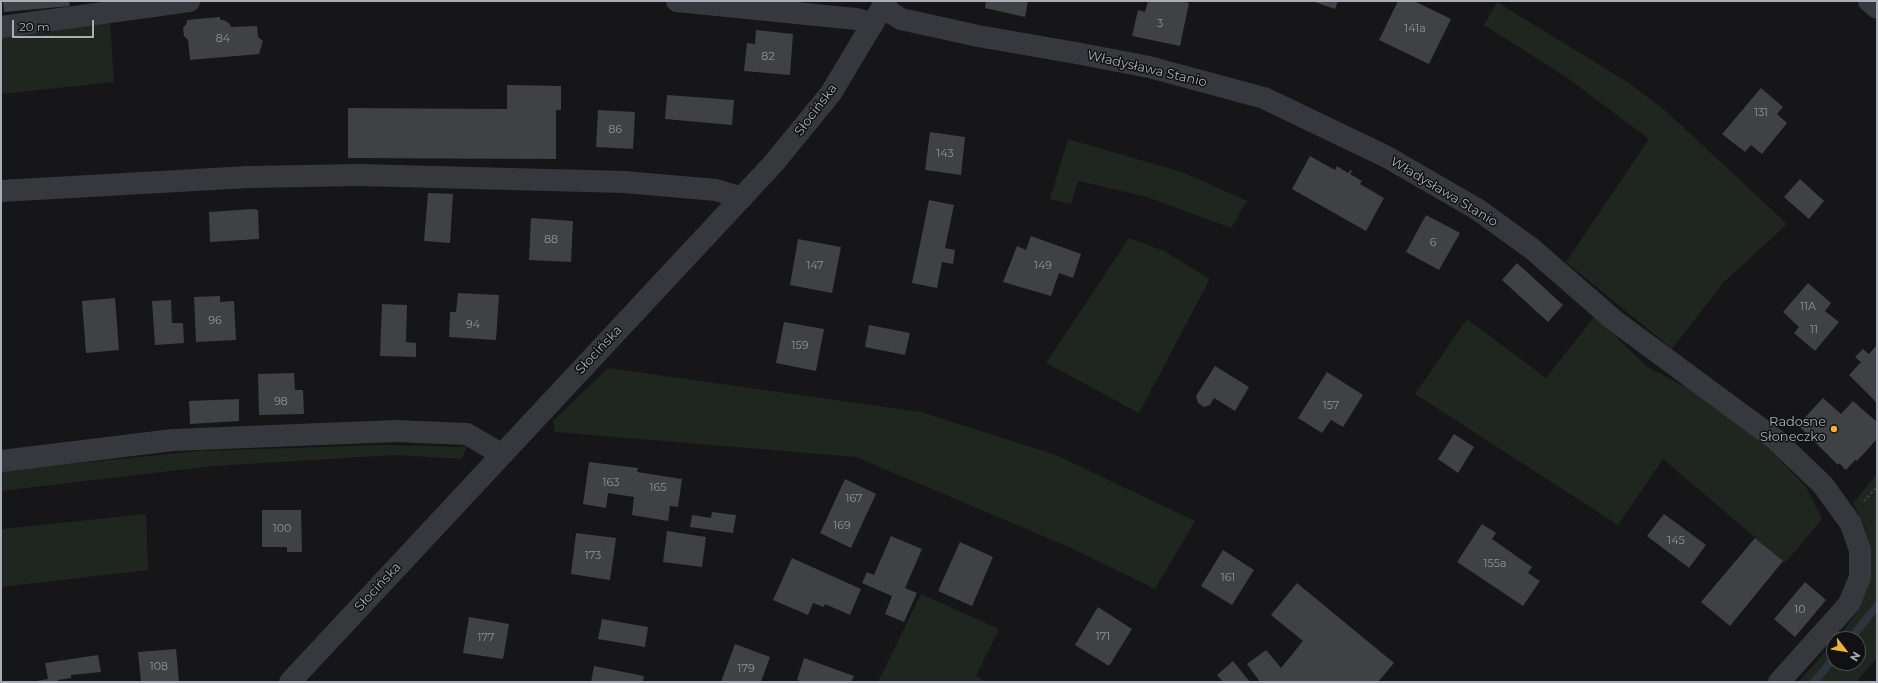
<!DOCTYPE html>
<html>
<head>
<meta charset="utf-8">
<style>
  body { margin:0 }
  #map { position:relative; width:1878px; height:683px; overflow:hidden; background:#161618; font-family:Montserrat,sans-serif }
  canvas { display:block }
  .frame { position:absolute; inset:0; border:2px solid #a8adb8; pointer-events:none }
  .north { position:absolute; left:1826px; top:631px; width:40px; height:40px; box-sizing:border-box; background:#111113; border:1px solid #4d4f55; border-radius:50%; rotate:121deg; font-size:11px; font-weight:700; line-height:16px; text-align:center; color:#a8adb8 }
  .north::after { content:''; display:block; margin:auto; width:14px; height:18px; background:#f2b134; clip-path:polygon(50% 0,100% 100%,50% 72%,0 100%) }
  .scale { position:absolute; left:12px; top:20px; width:82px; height:18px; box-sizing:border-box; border:2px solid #a8adb8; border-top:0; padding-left:5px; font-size:12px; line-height:14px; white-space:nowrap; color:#a8adb8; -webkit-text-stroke:3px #111113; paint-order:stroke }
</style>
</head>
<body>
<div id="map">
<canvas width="1878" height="683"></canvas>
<div class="frame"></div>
<div class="north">N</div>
<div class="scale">20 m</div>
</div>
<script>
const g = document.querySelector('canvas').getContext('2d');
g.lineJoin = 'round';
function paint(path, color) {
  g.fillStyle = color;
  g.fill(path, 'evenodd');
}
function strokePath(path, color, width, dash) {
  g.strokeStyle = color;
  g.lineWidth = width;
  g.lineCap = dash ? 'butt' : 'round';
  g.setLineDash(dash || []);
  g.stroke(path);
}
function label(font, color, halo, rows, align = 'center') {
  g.font = font + ' Montserrat,sans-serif';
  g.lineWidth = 3;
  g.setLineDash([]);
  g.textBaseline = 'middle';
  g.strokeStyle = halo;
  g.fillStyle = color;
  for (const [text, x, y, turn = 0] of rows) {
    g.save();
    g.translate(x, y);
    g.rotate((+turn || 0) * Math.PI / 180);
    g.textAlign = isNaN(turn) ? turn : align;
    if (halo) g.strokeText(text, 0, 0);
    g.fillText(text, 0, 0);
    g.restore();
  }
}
paint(new Path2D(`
  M 1497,2 L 1629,83 L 1667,112 L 1787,224 L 1724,282 L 1672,349 L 1566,262 L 1649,139 L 1566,77 L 1484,25 Z
  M 110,19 L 114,82 L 1,94 L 1,33 Z
  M 1068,139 L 1185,173 L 1247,201 L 1231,228 L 1147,197 L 1078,181 L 1071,204 L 1050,199 Z
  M 1129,238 L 1164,251 L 1210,279 L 1139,413 L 1046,363 Z
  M 1595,316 L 1646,366 L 1700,395 L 1756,435 L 1806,487 L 1822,519 L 1785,563 L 1663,459 L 1618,525 L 1415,394 L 1467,319 L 1546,378 Z
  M 608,368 L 921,412 L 1056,455 L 1195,521 L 1155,589 L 1069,547 L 856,457 L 555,432 L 553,421 Z
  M 384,445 L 467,447 L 462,459 L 395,455 L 213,466 L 1,491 L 1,471 L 197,451 Z
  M 1877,474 L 1877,658 L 1856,682 L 1798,682 L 1834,642 L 1834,663 L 1858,663 L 1858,639 L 1837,639 L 1856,614 L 1871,564 L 1865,527 L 1853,503 Z
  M 146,514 L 148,570 L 1,587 L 1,529 Z
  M 921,594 L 999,629 L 976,676 L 986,682 L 878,682 Z`), '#1e261f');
strokePath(new Path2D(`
  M 1850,639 L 1877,606
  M 1814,682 L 1834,658`), '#2c353c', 8);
paint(new Path2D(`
  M 3,1 L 69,1 L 70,6 L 4,12 Z
  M 986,1 L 1028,1 L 1025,17 L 985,8 Z
  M 1148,1 L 1179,1 L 1189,3 L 1180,46 L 1132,36 L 1138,10 L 1145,12 Z
  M 1312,1 L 1338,1 L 1335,9 Z
  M 1398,1 L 1414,1 L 1451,19 L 1429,64 L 1379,40 Z
  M 220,17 L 220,20 L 224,20 L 230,24 L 231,27 L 257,26 L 258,37 L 263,41 L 259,54 L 190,60 L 188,40 L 184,36 L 183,28 L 187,23 L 187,20 Z
  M 756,30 L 793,34 L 790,75 L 744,71 L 747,43 L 755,44 Z
  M 507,85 L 561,86 L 561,110 L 556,110 L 556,159 L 348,158 L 348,108 L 507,109 Z
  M 1761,88 L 1783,107 L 1777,114 L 1787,123 L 1762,154 L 1751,145 L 1745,152 L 1722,134 Z
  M 667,95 L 734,100 L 732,125 L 665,119 Z
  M 598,110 L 635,112 L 633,149 L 596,147 Z
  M 930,132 L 965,137 L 961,175 L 925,170 Z
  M 1310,156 L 1335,170 L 1337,166 L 1348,173 L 1351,170 L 1352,171 L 1350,174 L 1362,181 L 1360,184 L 1384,198 L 1366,231 L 1292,189 Z
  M 1800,179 L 1824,201 L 1809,219 L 1784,197 Z
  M 428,193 L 453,194 L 450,243 L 424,241 Z
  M 929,200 L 954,205 L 945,248 L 955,250 L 953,264 L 942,262 L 937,288 L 912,283 Z
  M 253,209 L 258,210 L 259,239 L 210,242 L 209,212 Z
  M 1426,215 L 1460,233 L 1439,270 L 1406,252 Z
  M 531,218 L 573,221 L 571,262 L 529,260 Z
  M 1031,236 L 1081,254 L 1073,278 L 1059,273 L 1051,296 L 1003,282 L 1017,246 L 1026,250 Z
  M 798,239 L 841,247 L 832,293 L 790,285 Z
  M 1517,263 L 1563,305 L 1548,322 L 1502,280 Z
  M 1808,283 L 1831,303 L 1825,311 L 1839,322 L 1815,351 L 1794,333 L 1799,327 L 1783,312 Z
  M 458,293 L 499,295 L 496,340 L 449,337 L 450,312 L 456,312 Z
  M 220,296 L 220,302 L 234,301 L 236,340 L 196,342 L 194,297 Z
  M 115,298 L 119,350 L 86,353 L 82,301 Z
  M 171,300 L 172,323 L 183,323 L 184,343 L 155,345 L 152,301 Z
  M 382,304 L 407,305 L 406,342 L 416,343 L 416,357 L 380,356 Z
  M 784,322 L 824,329 L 816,371 L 776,363 Z
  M 869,325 L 910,333 L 905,355 L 865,347 Z
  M 1877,345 L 1877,401 L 1876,402 L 1849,375 L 1861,362 L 1855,357 L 1863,349 L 1869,354 Z
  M 1215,366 L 1249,387 L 1235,411 L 1214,398 L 1210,405 L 1204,407 L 1198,403 L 1196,396 Z
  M 1327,372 L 1363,395 L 1343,427 L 1331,420 L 1322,433 L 1298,418 Z
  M 294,373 L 295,390 L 303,390 L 304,414 L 259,415 L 258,374 Z
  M 1823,398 L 1841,414 L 1853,401 L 1877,422 L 1877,439 L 1857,461 L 1855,460 L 1846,470 L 1839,463 L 1838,465 L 1798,425 Z
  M 239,399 L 239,421 L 190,424 L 189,401 Z
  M 1454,434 L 1474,447 L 1458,473 L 1438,459 Z
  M 589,462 L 638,468 L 637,472 L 682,479 L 678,507 L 670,506 L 668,521 L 632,515 L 634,497 L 608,493 L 606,508 L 583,504 Z
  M 845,479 L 876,494 L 851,548 L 820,533 Z
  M 262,510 L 301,510 L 302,552 L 287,552 L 287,547 L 262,547 Z
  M 712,512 L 736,515 L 733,533 L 690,527 L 692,515 L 711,518 Z
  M 1664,514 L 1706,545 L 1689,568 L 1647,536 Z
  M 1482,524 L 1496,533 L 1492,539 L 1532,567 L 1528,573 L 1540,581 L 1523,606 L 1457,562 Z
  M 667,531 L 706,537 L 702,567 L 663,562 Z
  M 576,533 L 616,538 L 610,580 L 571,574 Z
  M 891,536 L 922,549 L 905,588 L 917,593 L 904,622 L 885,614 L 892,596 L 862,583 L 867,572 L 874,575 Z
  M 1755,538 L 1783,561 L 1730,626 L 1701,602 Z
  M 960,542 L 993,557 L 972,606 L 938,591 Z
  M 1223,550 L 1254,570 L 1232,605 L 1201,586 Z
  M 792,558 L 861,589 L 850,615 L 825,604 L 824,607 L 813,603 L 808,615 L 773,600 Z
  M 1805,582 L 1826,600 L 1795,637 L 1774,619 Z
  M 1297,583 L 1394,663 L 1378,682 L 1260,682 L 1247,664 L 1266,650 L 1281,668 L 1303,641 L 1271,615 Z
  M 1098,607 L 1132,629 L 1109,666 L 1075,645 Z
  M 469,617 L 509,624 L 503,659 L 463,653 Z
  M 602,619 L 648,627 L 645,647 L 598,639 Z
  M 735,644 L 770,657 L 761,682 L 721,682 Z
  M 176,649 L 179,682 L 141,682 L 138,652 Z
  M 98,655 L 101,672 L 71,675 L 71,678 L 58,680 L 58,682 L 30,682 L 48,679 L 45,663 Z
  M 804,658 L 854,676 L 851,682 L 803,682 L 797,680 Z
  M 1233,661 L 1250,682 L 1223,682 L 1217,675 Z
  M 594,666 L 644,676 L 643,682 L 591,682 Z`), '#404145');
strokePath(new Path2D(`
  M 1864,501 L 1877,487`), '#3d3f44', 2.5, [2, 3]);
strokePath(new Path2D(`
  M 677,1 L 836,17 L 857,19 L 873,24
  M 1869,1 L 1877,8
  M 883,8 L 901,19 L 978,36 L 1076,53 L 1149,67 L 1264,98 L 1387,157 L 1477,209 L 1531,248 L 1615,321 L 1775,439 L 1823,485 L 1851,524 L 1860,550 L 1860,577 L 1849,604 L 1779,682
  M 1,27 L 189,1
  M 1,191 L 248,177 L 360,175 L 624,182 L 716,190 L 742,198
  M 1,461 L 173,440 L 396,431 L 467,434 L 501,454
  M 290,682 L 773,164 L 831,93 L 886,1`), '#37383d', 22);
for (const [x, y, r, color] of [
  [1834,429,4,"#f2b134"]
]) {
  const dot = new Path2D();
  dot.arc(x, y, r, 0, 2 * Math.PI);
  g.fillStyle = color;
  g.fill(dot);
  strokePath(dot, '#111113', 1.5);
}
label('11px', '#8e929b', null, [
  ["3",1160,24],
  ["141a",1415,29],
  ["84",223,39],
  ["82",768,57],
  ["131",1761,113],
  ["86",615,130],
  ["143",945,154],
  ["88",551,240],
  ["6",1433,243],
  ["147",815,266],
  ["149",1043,266],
  ["11A",1808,307],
  ["96",215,321],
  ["94",473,325],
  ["11",1814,330],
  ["159",800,346],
  ["98",281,402],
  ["157",1331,406],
  ["163",611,483],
  ["165",658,488],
  ["167",854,499],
  ["169",842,526],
  ["100",282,529],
  ["145",1676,541],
  ["173",593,556],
  ["155a",1495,564],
  ["161",1228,578],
  ["10",1800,610],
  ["171",1103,637],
  ["177",486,638],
  ["108",159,667],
  ["179",746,669]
]);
label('13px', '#a8adb8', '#111113', [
  ["Władysława Stanio",1147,69,13],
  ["Słocińska",816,110,-53],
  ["Władysława Stanio",1444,192,31],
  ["Słocińska",599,350,-47],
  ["Słocińska",378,587,-47]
]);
label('13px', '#a8adb8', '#111113', [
  ["Radosne",1826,422],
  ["Słoneczko",1826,437]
], 'right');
</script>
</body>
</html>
